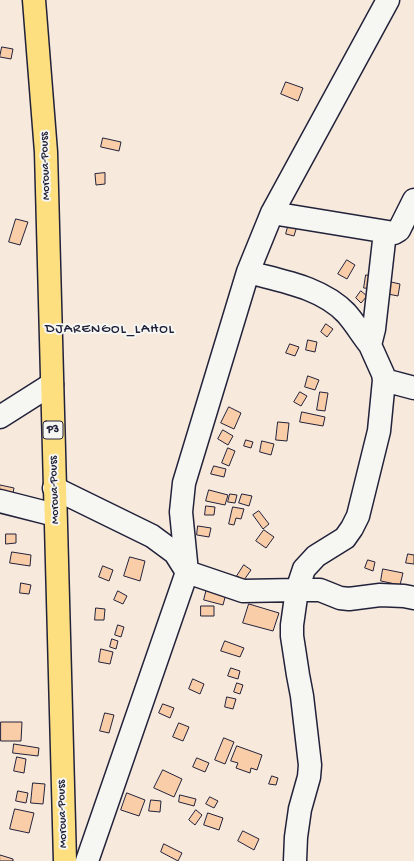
<!DOCTYPE html>
<html>
<head>
<meta charset="utf-8">
<style>
  body { margin:0 }
  canvas { display:block; background:#f7eadc }
</style>
</head>
<body>
<canvas width="414" height="861"></canvas>
<script>
const g = document.querySelector('canvas').getContext('2d');
g.lineJoin = 'round';
function paint(path, color) {
  g.fillStyle = color;
  g.fill(path, 'evenodd');
}
function strokePath(path, color, width, dash) {
  g.strokeStyle = color;
  g.lineWidth = width;
  g.lineCap = dash ? 'butt' : 'round';
  g.setLineDash(dash || []);
  g.stroke(path);
}
function label(font, color, halo, rows, align = 'center') {
  g.font = font + ' "Gochi Hand",sans-serif';
  g.lineWidth = 4;
  g.setLineDash([]);
  g.textBaseline = 'middle';
  g.strokeStyle = halo;
  g.fillStyle = color;
  for (const [text, x, y, turn = 0] of rows) {
    g.save();
    g.translate(x, y);
    g.rotate((+turn || 0) * Math.PI / 180);
    g.textAlign = isNaN(turn) ? turn : align;
    if (halo) g.strokeText(text, 0, 0);
    g.fillText(text, 0, 0);
    g.restore();
  }
}
const building = new Path2D(`
  M 2,47 L 13,49 L 11,59 L 0,57 Z
  M 286,82 L 303,88 L 298,101 L 281,94 Z
  M 103,138 L 121,142 L 119,151 L 101,147 Z
  M 105,173 L 105,184 L 96,185 L 95,174 Z
  M 16,219 L 28,222 L 20,245 L 9,242 Z
  M 289,223 L 297,226 L 294,236 L 286,234 Z
  M 347,260 L 355,265 L 347,279 L 338,274 Z
  M 366,275 L 374,276 L 373,289 L 364,288 Z
  M 391,282 L 400,284 L 398,296 L 388,294 Z
  M 361,291 L 367,296 L 361,303 L 356,298 Z
  M 326,324 L 333,329 L 327,337 L 321,332 Z
  M 308,340 L 317,342 L 315,352 L 306,350 Z
  M 290,344 L 299,347 L 295,356 L 286,353 Z
  M 308,376 L 319,380 L 315,390 L 305,387 Z
  M 300,392 L 307,396 L 301,406 L 294,402 Z
  M 320,392 L 328,393 L 325,411 L 317,410 Z
  M 229,407 L 241,413 L 234,429 L 221,423 Z
  M 302,412 L 325,417 L 323,426 L 300,422 Z
  M 278,422 L 289,423 L 287,441 L 276,440 Z
  M 223,430 L 233,436 L 228,445 L 218,439 Z
  M 246,440 L 253,442 L 251,448 L 244,446 Z
  M 262,441 L 274,444 L 271,455 L 260,452 Z
  M 228,448 L 235,451 L 229,466 L 222,463 Z
  M 214,466 L 226,469 L 224,477 L 211,474 Z
  M 0,485 L 14,488 L 12,498 L 0,495 Z
  M 209,490 L 228,495 L 225,505 L 206,501 Z
  M 230,494 L 237,495 L 235,503 L 228,502 Z
  M 242,494 L 252,496 L 249,506 L 239,503 Z
  M 206,506 L 215,507 L 214,515 L 205,515 Z
  M 233,507 L 244,509 L 241,519 L 236,518 L 234,525 L 229,524 Z
  M 259,511 L 269,524 L 263,529 L 253,515 Z
  M 198,526 L 211,528 L 209,537 L 197,535 Z
  M 264,530 L 274,537 L 266,548 L 256,541 Z
  M 6,534 L 16,534 L 16,543 L 6,544 Z
  M 12,552 L 31,555 L 30,566 L 10,563 Z
  M 408,554 L 414,555 L 414,564 L 406,563 Z
  M 130,557 L 145,561 L 140,581 L 124,576 Z
  M 368,560 L 375,562 L 373,571 L 365,568 Z
  M 244,565 L 251,570 L 244,580 L 237,576 Z
  M 103,566 L 113,570 L 109,581 L 99,577 Z
  M 383,569 L 403,573 L 400,585 L 381,581 Z
  M 21,583 L 31,585 L 29,594 L 20,593 Z
  M 208,584 L 227,590 L 223,605 L 204,600 Z
  M 118,591 L 127,596 L 123,604 L 114,600 Z
  M 249,604 L 279,613 L 273,631 L 243,623 Z
  M 201,606 L 214,606 L 214,616 L 201,616 Z
  M 96,608 L 105,609 L 104,620 L 95,620 Z
  M 118,625 L 124,627 L 121,637 L 115,635 Z
  M 112,639 L 118,641 L 116,649 L 110,647 Z
  M 225,641 L 244,648 L 240,657 L 221,651 Z
  M 101,649 L 113,652 L 110,664 L 99,662 Z
  M 231,668 L 240,671 L 238,679 L 228,676 Z
  M 193,679 L 204,684 L 200,694 L 189,689 Z
  M 237,683 L 243,685 L 240,694 L 234,692 Z
  M 227,697 L 236,699 L 233,709 L 225,707 Z
  M 163,704 L 174,708 L 170,718 L 159,713 Z
  M 105,713 L 114,715 L 109,733 L 100,731 Z
  M 1,722 L 22,722 L 21,741 L 1,741 Z
  M 179,723 L 189,727 L 183,741 L 173,737 Z
  M 224,738 L 234,742 L 225,764 L 215,760 Z
  M 14,744 L 39,748 L 38,756 L 13,753 Z
  M 237,746 L 262,755 L 257,770 L 251,768 L 250,773 L 236,768 L 238,763 L 231,761 Z
  M 17,757 L 26,759 L 24,773 L 14,771 Z
  M 197,758 L 209,763 L 205,772 L 193,767 Z
  M 163,770 L 182,779 L 174,797 L 154,788 Z
  M 272,776 L 278,778 L 276,785 L 269,784 Z
  M 33,783 L 45,784 L 43,804 L 31,803 Z
  M 18,791 L 28,793 L 26,803 L 16,801 Z
  M 127,793 L 145,800 L 139,816 L 121,810 Z
  M 180,795 L 196,799 L 194,806 L 179,802 Z
  M 210,797 L 218,801 L 214,808 L 206,804 Z
  M 151,800 L 161,801 L 160,812 L 149,811 Z
  M 15,809 L 34,813 L 29,833 L 10,829 Z
  M 196,810 L 202,815 L 195,825 L 189,820 Z
  M 208,813 L 223,818 L 219,830 L 204,825 Z
  M 243,831 L 259,839 L 254,850 L 238,841 Z
  M 164,844 L 182,853 L 178,861 L 161,852 Z
  M 0,855 L 13,859 L 13,861 L 0,861 Z`);
paint(building, '#facda9');
strokePath(building, '#22223b', 1);
const minor = new Path2D(`
  M 272,213 L 394,233 L 399,230 L 414,200
  M 248,272 C 281,281 321,287 346,313 C 355,323 362,335 370,345
  M 384,380 L 414,388
  M 0,417 L 52,384
  M 54,488 L 152,536 L 175,553 L 187,572 L 243,591 L 297,590 L 320,590 L 340,598 L 349,599 L 380,595 L 404,596 L 414,598
  M 0,501 L 55,515
  M 87,861 L 187,572 L 181,512 L 184,483 L 248,272 L 272,213 L 388,0
  M 295,861 L 296,837 L 300,809 L 309,777 L 310,765 L 302,696 L 298,675 L 292,636 L 292,625 L 297,590 L 304,569 L 316,556 L 345,538 L 352,528 L 358,516 L 379,431 L 384,380 L 383,374 L 370,345 L 374,329 L 385,232`);
const major = new Path2D(`
  M 34,0 L 46,152 L 65,861`);
strokePath(minor, '#22223b', 25);
strokePath(major, '#22223b', 25);
strokePath(minor, '#f6f6f2', 22);
strokePath(major, '#fedf80', 22);
for (const [x, y, w] of [
  [53,430,20]
]) {
  const box = new Path2D();
  box.roundRect(x - w / 2, y - 9, w, 18, 3);
  g.fillStyle = '#f6f6f2';
  g.fill(box);
  strokePath(box, '#22223b', 1);
}
label('bold 11px', '#22223b', null, [
  ["P3",53,430]
]);
label('12px', '#22223b', '#f6f6f2', [
  ["Moroua-Pouss",46,166,-92],
  ["Moroua-Pouss",55,490,-92],
  ["Moroua-Pouss",63,814,-92]
]);
g.letterSpacing = '1px';
label('14px', '#22223b', '#f6f6f2', [
  ["DJARENGOL_LAHOL",110,330]
]);
g.letterSpacing = '0px';
</script>
</body>
</html>
